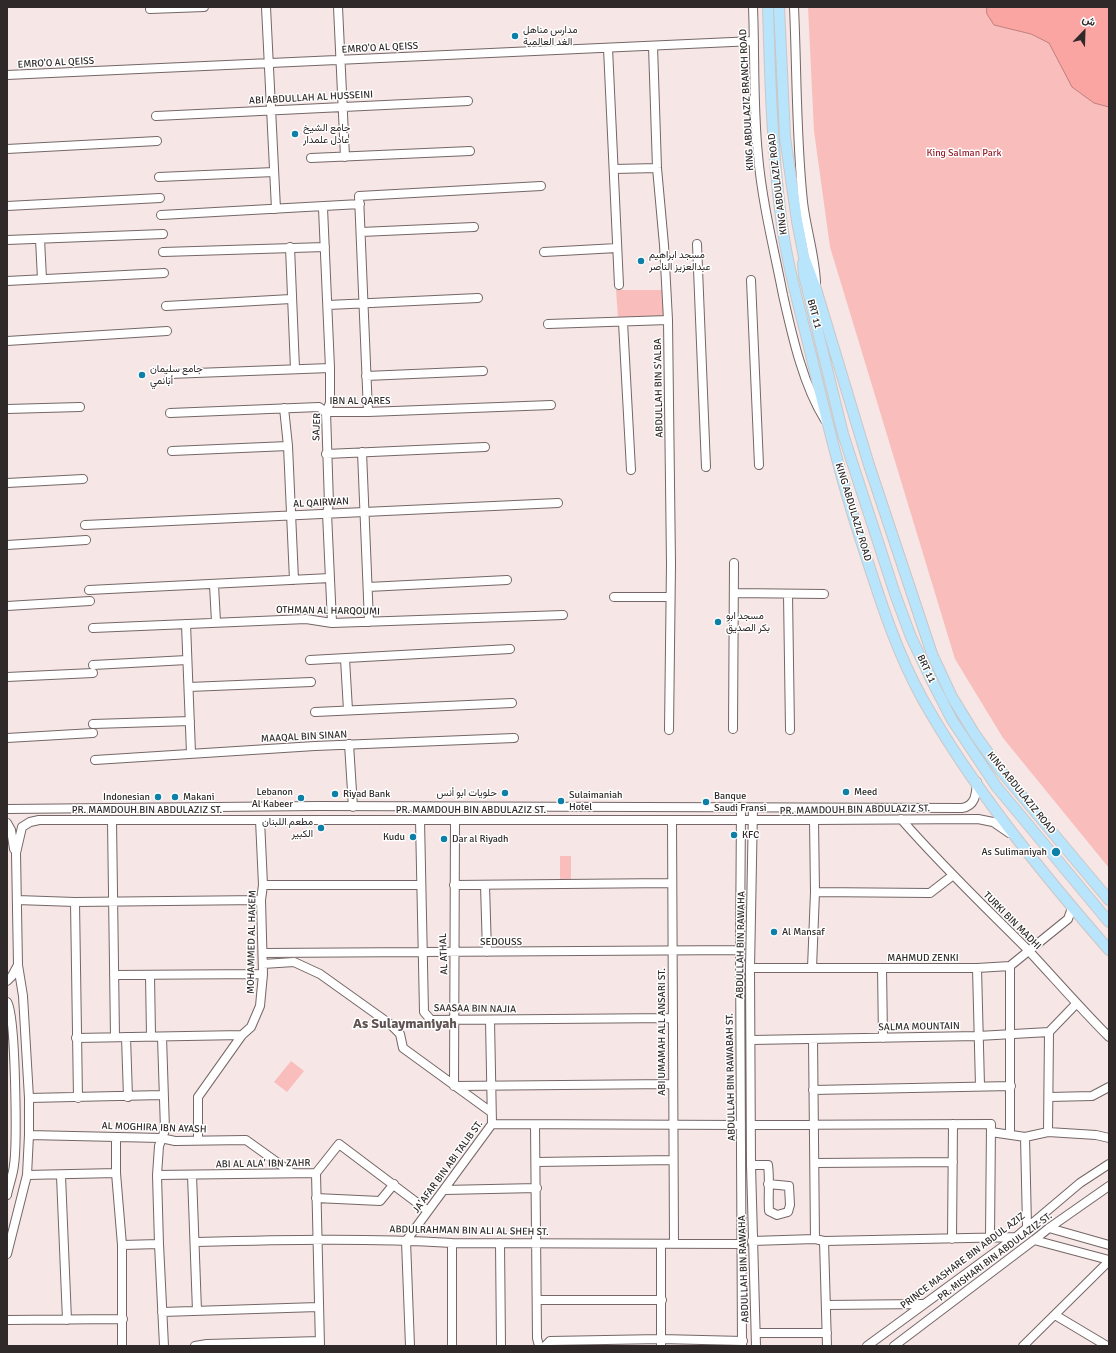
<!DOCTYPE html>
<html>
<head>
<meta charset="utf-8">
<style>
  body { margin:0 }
  #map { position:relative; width:1116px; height:1353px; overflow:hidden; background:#f6e6e5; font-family:Signika,Vazirmatn,sans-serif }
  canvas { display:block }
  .frame { position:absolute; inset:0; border:8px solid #2f2929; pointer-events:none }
  .north { position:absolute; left:1064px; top:12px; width:40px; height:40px; -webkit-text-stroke:3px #fff; paint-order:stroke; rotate:23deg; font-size:11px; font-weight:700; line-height:16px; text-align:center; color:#2f2929 }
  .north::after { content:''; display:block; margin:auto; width:14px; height:18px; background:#2f2929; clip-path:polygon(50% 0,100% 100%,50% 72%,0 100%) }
</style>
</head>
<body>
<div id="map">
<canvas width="1116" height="1353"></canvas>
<div class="frame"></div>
<div class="north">ش</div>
</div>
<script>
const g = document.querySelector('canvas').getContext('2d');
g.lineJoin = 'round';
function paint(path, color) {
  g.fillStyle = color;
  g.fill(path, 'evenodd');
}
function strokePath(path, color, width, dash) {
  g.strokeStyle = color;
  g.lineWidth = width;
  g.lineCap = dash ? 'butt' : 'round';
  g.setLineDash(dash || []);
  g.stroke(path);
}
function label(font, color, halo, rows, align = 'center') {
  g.font = font + ' Signika,Vazirmatn,sans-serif';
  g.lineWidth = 3;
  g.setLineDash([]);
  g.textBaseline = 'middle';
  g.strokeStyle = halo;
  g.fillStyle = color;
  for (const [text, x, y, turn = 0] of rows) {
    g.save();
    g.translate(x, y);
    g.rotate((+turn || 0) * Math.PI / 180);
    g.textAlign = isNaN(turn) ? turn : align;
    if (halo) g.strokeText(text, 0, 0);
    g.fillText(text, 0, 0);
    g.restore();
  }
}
paint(new Path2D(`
  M 808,7 L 1109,7 L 1109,868 L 1003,738 L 955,659 L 830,247 L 814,131 Z
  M 616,290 L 665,290 L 666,316 L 618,317 Z
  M 560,856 L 571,856 L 571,879 L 560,879 Z
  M 291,1061 L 304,1071 L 287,1092 L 274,1082 Z`), '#f9bebc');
const water = new Path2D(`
  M 987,7 L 1109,7 L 1109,107 L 1094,103 L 1072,87 L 1049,43 L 1031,34 L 994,25 L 987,14 Z`);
paint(water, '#fba5a3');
strokePath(water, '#be807e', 1);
const minor = new Path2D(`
  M 266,7 L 276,209
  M 338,7 L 345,157
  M 753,7 C 755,56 753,106 758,155 C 762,202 774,249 783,295 C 792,335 803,385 825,420
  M 794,7 C 797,72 796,137 803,202 C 806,229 815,255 816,283
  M 150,9 L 204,7
  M 653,46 L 657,168 L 664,245 L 668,320 L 671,564 L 669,730
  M 608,48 L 619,285
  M 7,75 L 754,41
  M 156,116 L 468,101
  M 7,149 L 157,141
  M 311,158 L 470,151
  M 614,169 L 657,168
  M 159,177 L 274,172
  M 7,206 L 160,198
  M 323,208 L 330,368 L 330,403 L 326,412 L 329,504 L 327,513 L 332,623
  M 161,215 L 360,204
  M 361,232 L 474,227
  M 40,239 L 42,279
  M 7,240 L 163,234
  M 697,244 L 706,467
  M 290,247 L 295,369
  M 163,252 L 325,247
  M 544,252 L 617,248
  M 751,280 L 759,465
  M 7,281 L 164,273
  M 328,305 L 478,298
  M 166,306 L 291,299
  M 623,322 L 631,470
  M 548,324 L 668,320
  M 7,341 L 167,331
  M 169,374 L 330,368
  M 366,376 L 483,371
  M 284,408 L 288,446 L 294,580
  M 7,409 L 80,407
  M 368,412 L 359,196 L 541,186
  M 170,413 L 319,407 L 326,412 L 368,412 L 551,405
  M 172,451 L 288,446
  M 362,452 L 369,622
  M 326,454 L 485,447
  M 7,483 L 83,479
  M 85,525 L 558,503
  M 7,545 L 86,540
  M 214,585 L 216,622
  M 368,587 L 507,580
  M 89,590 L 330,578
  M 734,593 L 824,594
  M 788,594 L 790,730
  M 614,597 L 670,597
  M 7,606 L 90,601
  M 186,624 L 191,753
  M 93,628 L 306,619 L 332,623 L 563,615
  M 345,659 L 348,710
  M 310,660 L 510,649
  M 93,665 L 187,660
  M 7,677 L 93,673
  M 189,687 L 311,682
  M 315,712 L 512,703
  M 93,724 L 190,721
  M 733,729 L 734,563
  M 7,738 L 93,733
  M 349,744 L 353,807
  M 95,760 L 315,746 L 514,738
  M 741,807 L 740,950 L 742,1346
  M 753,808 L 750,968 L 751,1165 L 756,1346
  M 7,809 L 319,806 L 962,808 C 976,806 976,793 977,782
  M 901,819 C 941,865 985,907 1028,950 C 1055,979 1081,1009 1109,1037
  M 420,820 L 424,1012 L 431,1020 L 672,1018
  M 672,820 L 674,1243
  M 112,821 L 115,1037
  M 7,823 L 11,830 L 14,849
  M 263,885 L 421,885
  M 454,885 L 671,883
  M 485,885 L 487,952
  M 815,892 L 930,893 L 952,876
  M 17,900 L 75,902 L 261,900
  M 75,902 L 78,1098
  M 263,953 L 740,950
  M 263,964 L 294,962 L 320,974 L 390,1024 L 400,1034 L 403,1048 L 491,1112
  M 1010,966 L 1010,1134
  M 750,968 L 977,968 L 1010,966 L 1068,919 L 1072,908
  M 812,968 L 815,892 L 814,820
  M 882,968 L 883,1038
  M 977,968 L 980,1086
  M 114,975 L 263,974
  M 150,975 L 151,1036
  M 7,981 L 12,976 L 18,965
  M 7,1002 C 16,1014 17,1145 14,1165 C 13,1175 9,1185 7,1195
  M 126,1037 L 128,1097
  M 162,1037 L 165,1130 L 159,1146 L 157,1175 L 159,1244 L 164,1346
  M 76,1038 L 242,1035
  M 813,1039 L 815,1239
  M 751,1040 L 978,1036 L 1049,1032 L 1076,1004
  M 454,1086 L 455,821
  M 454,1086 L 672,1084
  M 813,1090 L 1011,1086
  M 1049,1097 L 1092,1096 L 1109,1087
  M 29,1098 L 162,1095
  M 492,1124 L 741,1125
  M 535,1125 L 537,1338 L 539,1346
  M 751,1125 L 991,1124 L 990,1237
  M 991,1132 L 1025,1137 L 1048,1132 L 1096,1135 L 1109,1138
  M 1048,1132 L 1049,1032
  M 29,1135 L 161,1138 L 175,1141 L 246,1140 L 292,1173
  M 116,1137 L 116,1173 L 122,1245 L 122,1346
  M 1025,1137 L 1027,1226
  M 198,1140 L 198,1097 L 242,1035 L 251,1027 L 260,1006 L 263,974 L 261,900 L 263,885 L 260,820
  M 536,1162 L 673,1160
  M 815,1163 L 953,1162
  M 751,1165 L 768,1165 C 770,1180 768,1196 769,1211 L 777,1215 L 788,1212 L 790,1205 L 789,1186 L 768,1184
  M 316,1173 L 320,1346
  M 27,1175 L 116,1173
  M 157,1175 L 316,1173 L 339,1144 L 428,1211
  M 192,1175 L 197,1311
  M 61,1176 L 67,1320
  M 444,1190 L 537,1188
  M 316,1198 L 380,1201 L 394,1184
  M 1049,1228 L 1109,1245
  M 952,1239 L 953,1124
  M 1034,1240 L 1109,1260
  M 752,1241 L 815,1239 L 824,1241 L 1016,1237
  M 824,1241 L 827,1346
  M 195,1242 C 281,1240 366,1238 452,1243 L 743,1244
  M 452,1243 L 452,1346
  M 500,1243 L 501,1346
  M 661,1244 L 661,1346
  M 122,1245 L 159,1244
  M 7,1254 L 27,1175 L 29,1135 L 29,1098 L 23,996 L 18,965 L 16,853 L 22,827 L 30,822 L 39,820 L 814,820 L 978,819 L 993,822 L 1009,833
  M 537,1300 L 662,1300
  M 826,1305 L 922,1304
  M 162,1312 L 318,1307
  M 1055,1315 L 1107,1346
  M 7,1320 L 123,1319
  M 756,1333 L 827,1333
  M 195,1346 L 207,1344 L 320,1341
  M 410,1346 L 406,1241 L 492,1124 L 490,1020
  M 545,1346 L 550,1341 L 661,1339 L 743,1341
  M 867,1346 L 1016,1237 L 1080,1183 L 1109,1164
  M 894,1346 L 1034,1240 L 1049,1228 L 1109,1186
  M 1023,1346 L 1109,1261`);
const major = new Path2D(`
  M 768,7 C 770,78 772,148 781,218 C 787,266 801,313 812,359 C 827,421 842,483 862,544 C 879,596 895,649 922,698 C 972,787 1042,873 1109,950
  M 779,7 L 785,137 L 797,221 L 804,257 L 816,289 L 869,465 L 932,654 L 952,697 L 974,733 L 1001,771 L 1109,900
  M 803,263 L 804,275 L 843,434 L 895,594 L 911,637 L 931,679 L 952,720 L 996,786 L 1109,922`);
strokePath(minor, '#756767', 10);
strokePath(major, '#c9c7c7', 12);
strokePath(minor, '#fff', 8);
strokePath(major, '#b8e5fb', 10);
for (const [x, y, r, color] of [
  [515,36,4,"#0e7fa7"],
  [295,134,4,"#0e7fa7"],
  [641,261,4,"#0e7fa7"],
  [142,375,4,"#0e7fa7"],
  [718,622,4,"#0e7fa7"],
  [846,792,4,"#0e7fa7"],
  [505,793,4,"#0e7fa7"],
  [335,794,4,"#0e7fa7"],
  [158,797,4,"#0e7fa7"],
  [175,797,4,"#0e7fa7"],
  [301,798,4,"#0e7fa7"],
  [561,801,4,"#0e7fa7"],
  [706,802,4,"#0e7fa7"],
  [321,828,4,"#0e7fa7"],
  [734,835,4,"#0e7fa7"],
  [413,837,4,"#0e7fa7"],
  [444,839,4,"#0e7fa7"],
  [1056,852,5,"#0e7fa7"],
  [774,932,4,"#0e7fa7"]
]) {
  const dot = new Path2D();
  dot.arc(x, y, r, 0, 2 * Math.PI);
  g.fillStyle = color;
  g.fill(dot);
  strokePath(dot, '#fff', 1.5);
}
label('10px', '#2f2929', '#fff', [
  ["مدارس مناهل",523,30],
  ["الغد العالمية",523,42],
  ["جامع الشيخ",303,128],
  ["عادل علمدار",303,140],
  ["مسجد ابراهيم",649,255],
  ["عبدالعزيز الناصر",649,267],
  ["جامع سليمان",150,369],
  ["أبانمي",150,381],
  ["مسجد ابو",726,616],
  ["بكر الصديق",726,628],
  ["Lebanon",293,792,"right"],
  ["Al Kabeer",293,804,"right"],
  ["Meed",854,792],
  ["حلويات ابو أنس",497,793,"right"],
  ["Riyad Bank",343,794],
  ["Sulaimaniah",569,795],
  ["Hotel",569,807],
  ["Banque",714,796],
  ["Saudi Fransi",714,808],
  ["Indonesian",150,797,"right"],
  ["Makani",183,797],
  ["مطعم اللبنان",313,822,"right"],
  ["الكبير",313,834,"right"],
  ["KFC",742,835],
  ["Kudu",405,837,"right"],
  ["Dar al Riyadh",452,839],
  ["As Sulimaniyah",1047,852,"right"],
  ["Al Mansaf",782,932]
], 'left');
label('10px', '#2f2929', '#fff', [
  ["EMRO'O AL QEISS",380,48,-3],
  ["EMRO'O AL QEISS",56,63,-3],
  ["ABI ABDULLAH AL HUSSEINI",311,98,-3],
  ["KING ABDULAZIZ BRANCH ROAD",747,100,-93],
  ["KING ABDULAZIZ ROAD",778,184,-97],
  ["BRT 11",814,314,75],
  ["ABDULLAH BIN S'ALBA",659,388,-91],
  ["IBN AL QARES",360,401],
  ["SAJER",317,427,-88],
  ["AL QAIRWAN",321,503,-3],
  ["KING ABDULAZIZ ROAD",853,512,73],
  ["OTHMAN AL HARQOUMI",328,611,1],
  ["BRT 11",926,669,65],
  ["MAAQAL BIN SINAN",304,737,-3],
  ["KING ABDULAZIZ ROAD",1021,793,51],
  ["PR. MAMDOUH BIN ABDULAZIZ ST.",147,810],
  ["PR. MAMDOUH BIN ABDULAZIZ ST.",471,810],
  ["PR. MAMDOUH BIN ABDULAZIZ ST.",855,810,-1],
  ["TURKI BIN MADHI",1012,921,45],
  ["MOHAMMED AL HAKEM",252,942,-89],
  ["SEDOUSS",501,942],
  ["ABDULLAH BIN RAWAHA",741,945,-89],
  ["AL ATHAL",444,954,-92],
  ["MAHMUD ZENKI",923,958],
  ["SAASAA BIN NAJIA",475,1009,1],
  ["SALMA MOUNTAIN",919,1027,-1],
  ["ABI UMAMAH ALL ANSARI ST.",662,1032,-90],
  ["ABDULLAH BIN RAWABAH ST.",731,1077,-91],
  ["AL MOGHIRA IBN AYASH",154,1128,2],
  ["ABI AL ALA' IBN ZAHR",263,1164,-1],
  ["JA'AFAR BIN ABI TALIB ST.",448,1167,-54],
  ["ABDULRAHMAN BIN ALI AL SHEH ST.",469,1231,1],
  ["PR. MISHARI BIN ABDULAZIZ ST.",995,1257,-37],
  ["PRINCE MASHARE BIN ABDUL AZIZ",963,1261,-37],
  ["ABDULLAH BIN RAWAHA",744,1269,-92]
]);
label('10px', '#981e2b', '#fff', [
  ["King Salman Park",964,153]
]);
label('bold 14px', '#605352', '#fff', [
  ["As Sulaymaniyah",405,1024]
]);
</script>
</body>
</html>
